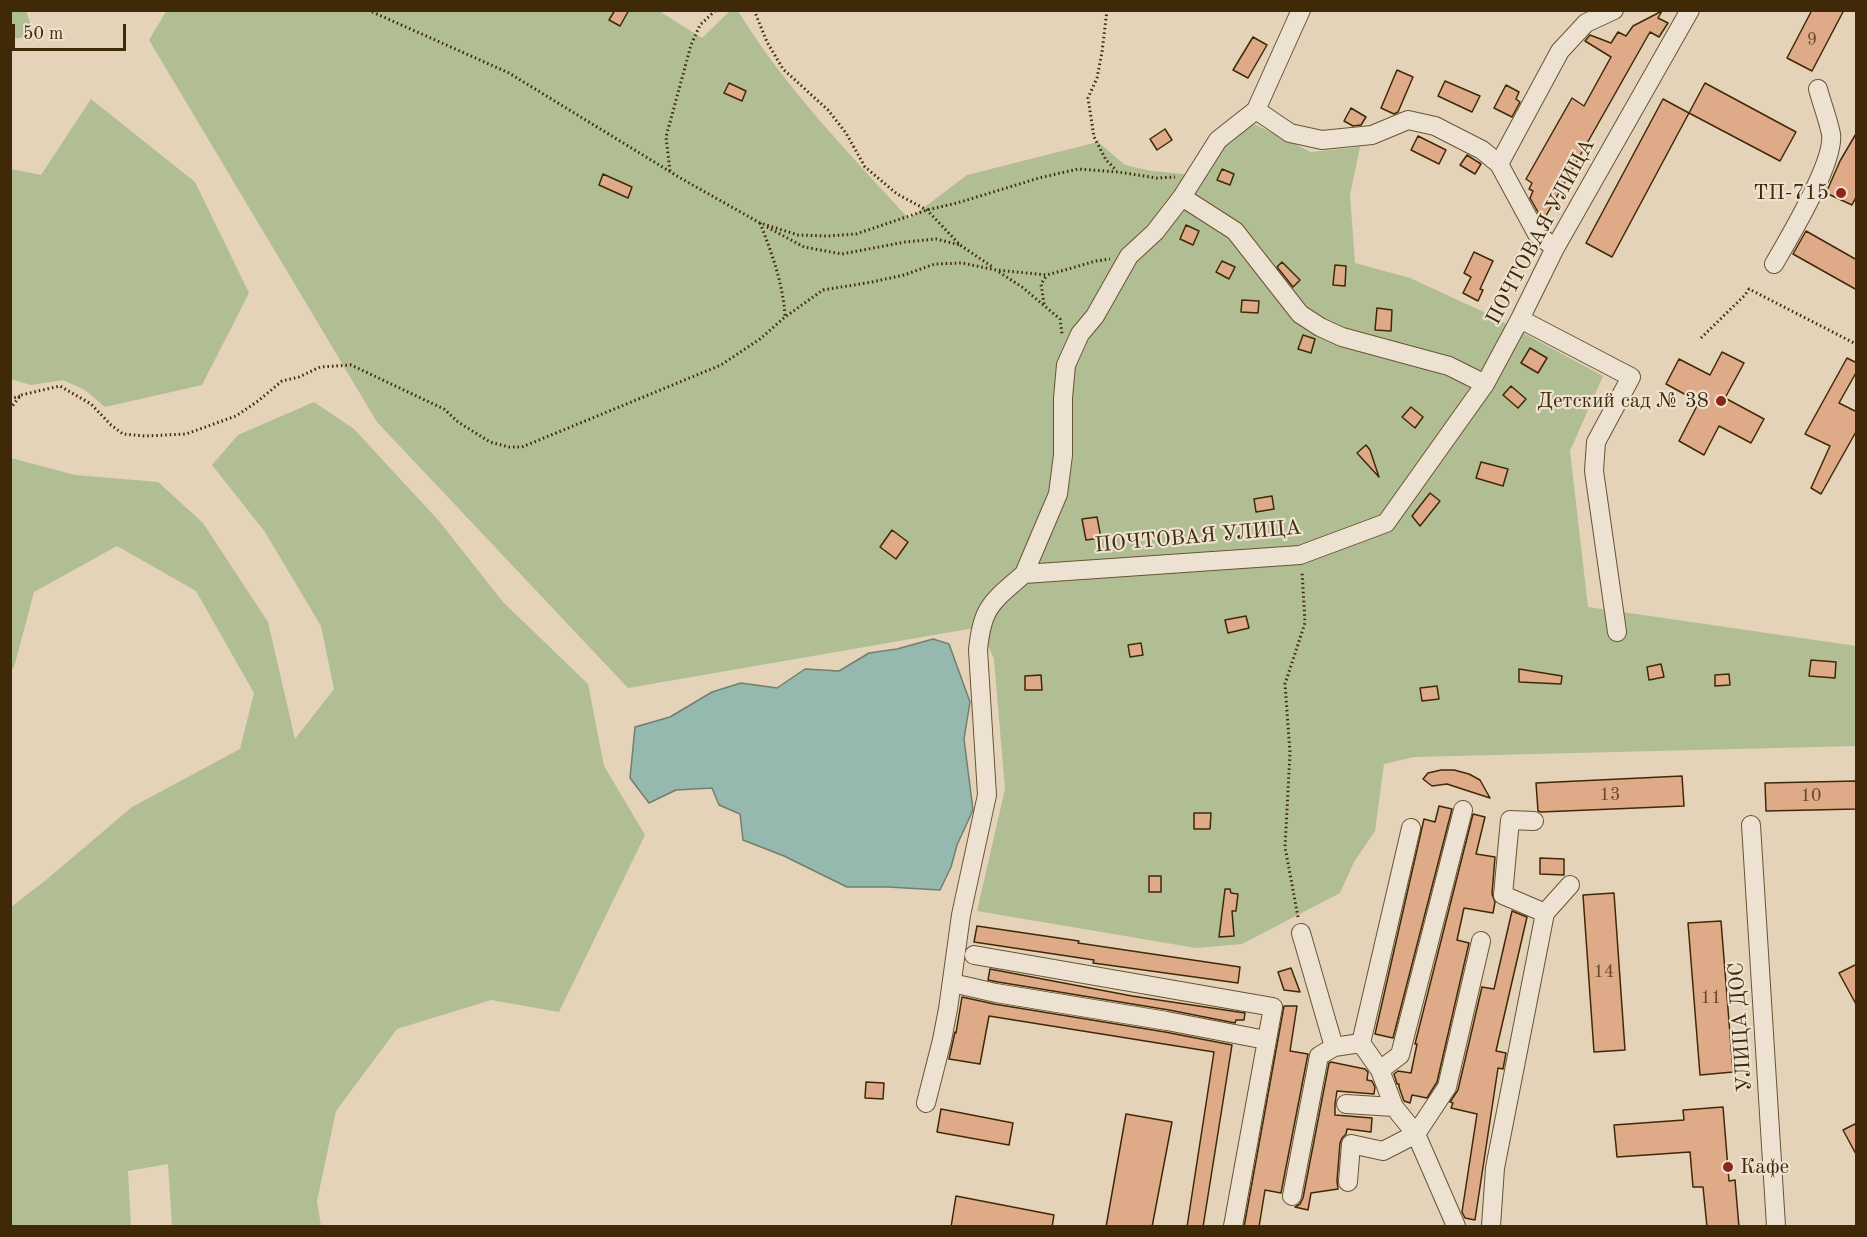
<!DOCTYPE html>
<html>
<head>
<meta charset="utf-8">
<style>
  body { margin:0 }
  #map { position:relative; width:1867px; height:1237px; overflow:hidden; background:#e4d3b8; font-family:"Old Standard TT",serif }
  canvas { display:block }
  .frame { position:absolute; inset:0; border:12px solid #3f2907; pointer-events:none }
  .scale { position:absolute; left:12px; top:24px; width:114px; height:27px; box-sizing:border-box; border:3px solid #3f2907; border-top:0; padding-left:8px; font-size:18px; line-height:21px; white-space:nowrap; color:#3f2907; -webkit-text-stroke:4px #ede2d1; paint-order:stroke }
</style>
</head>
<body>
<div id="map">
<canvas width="1867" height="1237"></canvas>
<div class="frame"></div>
<div class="scale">50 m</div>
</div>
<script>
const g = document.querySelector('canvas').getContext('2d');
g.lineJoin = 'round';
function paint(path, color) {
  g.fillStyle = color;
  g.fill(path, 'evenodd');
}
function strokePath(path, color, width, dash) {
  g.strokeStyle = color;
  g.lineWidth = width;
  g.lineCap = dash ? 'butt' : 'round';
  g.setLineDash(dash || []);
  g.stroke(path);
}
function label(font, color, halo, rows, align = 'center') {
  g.font = font + ' "Old Standard TT",serif';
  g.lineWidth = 4.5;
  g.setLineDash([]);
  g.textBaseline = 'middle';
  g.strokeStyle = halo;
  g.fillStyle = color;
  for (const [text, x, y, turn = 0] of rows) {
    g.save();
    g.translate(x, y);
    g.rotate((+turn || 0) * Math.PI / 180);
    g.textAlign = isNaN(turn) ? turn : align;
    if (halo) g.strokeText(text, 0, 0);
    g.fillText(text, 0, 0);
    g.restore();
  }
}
paint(new Path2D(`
  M 11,10 L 26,11 L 35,36 L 11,39 Z
  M 167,10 L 659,11 L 702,38 L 730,11 L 738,11 C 785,88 849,153 909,219 L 967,175 L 1098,142 L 1125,165 L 1152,171 L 1194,175 L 1248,121 L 1311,152 L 1360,147 L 1350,195 L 1355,263 L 1410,278 L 1488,314 L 1603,376 L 1570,451 L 1588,607 L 1856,646 L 1856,746 L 1414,757 L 1384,764 L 1375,831 L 1354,862 L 1340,893 L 1242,944 L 1196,948 L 977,911 L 1005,789 L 994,659 L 980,627 L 628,688 L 377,422 L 149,40 Z
  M 91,99 L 195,182 L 249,293 L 202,385 L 105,407 L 85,390 L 63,380 L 31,385 L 10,379 L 11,169 L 41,175 Z
  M 314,402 L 354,429 L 439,521 L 503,602 L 588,684 L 604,766 L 645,835 L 559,1012 L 491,1000 L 397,1029 L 336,1111 L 317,1201 L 321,1226 L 172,1226 L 168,1164 L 128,1171 L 131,1226 L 11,1226 L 11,907 L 46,880 L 132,807 L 240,749 L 254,693 L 196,591 L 117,546 L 34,592 L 14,667 L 11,670 L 11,458 L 75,475 L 158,482 L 203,523 L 268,622 L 295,739 L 334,689 L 321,626 L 265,532 L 212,465 L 238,435 Z`), '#b1bd92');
const water = new Path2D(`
  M 933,639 L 949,644 L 970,702 L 964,739 L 973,810 L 957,845 L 951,867 L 940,890 L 888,887 L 847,887 L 784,856 L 743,840 L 740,814 L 719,805 L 712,788 L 676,790 L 649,803 L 630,778 L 635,727 L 670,717 L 712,692 L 741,683 L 777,688 L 805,669 L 839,671 L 869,653 L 897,649 Z`);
paint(water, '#95b8af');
strokePath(water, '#737f6c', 1.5);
const building = new Path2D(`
  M 615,10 L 629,10 L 620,26 L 609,20 Z
  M 1812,10 L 1844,10 L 1812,71 L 1787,58 Z
  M 1662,11 L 1658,18 L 1668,23 L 1659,37 L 1650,32 L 1543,221 L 1530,198 L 1533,191 L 1529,189 L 1532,183 L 1526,179 L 1572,98 L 1584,106 L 1611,57 L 1585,41 L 1590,35 L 1611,43 L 1618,32 L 1626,36 L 1633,26 Z
  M 1253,37 L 1267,45 L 1248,78 L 1233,70 Z
  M 1397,70 L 1413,77 L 1398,112 L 1394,114 L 1381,108 Z
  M 1445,81 L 1480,96 L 1472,112 L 1438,96 Z
  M 729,83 L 746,91 L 742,101 L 724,93 Z
  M 1705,83 L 1796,132 L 1780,161 L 1689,113 Z
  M 1506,85 L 1519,92 L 1516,99 L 1520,102 L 1512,117 L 1494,108 Z
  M 1663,99 L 1689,113 L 1612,257 L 1586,243 Z
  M 1351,108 L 1366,117 L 1361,125 L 1353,126 L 1344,121 Z
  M 1165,129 L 1172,140 L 1157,150 L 1150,139 Z
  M 1857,132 L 1857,195 L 1852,205 L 1826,193 L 1840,161 Z
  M 1418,136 L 1446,150 L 1439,164 L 1411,150 Z
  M 1467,155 L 1481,164 L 1475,174 L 1460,165 Z
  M 1222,169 L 1234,174 L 1230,185 L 1217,180 Z
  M 603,174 L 632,187 L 628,198 L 599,185 Z
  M 1186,225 L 1199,231 L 1193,245 L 1180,239 Z
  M 1806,231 L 1857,260 L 1857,290 L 1793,254 Z
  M 1474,252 L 1493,261 L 1480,289 L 1483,290 L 1478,301 L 1463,293 L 1471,277 L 1464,273 Z
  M 1222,261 L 1235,267 L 1229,279 L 1216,272 Z
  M 1282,262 L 1300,280 L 1293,287 L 1277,267 Z
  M 1335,265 L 1346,266 L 1345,286 L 1333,285 Z
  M 1242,300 L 1259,301 L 1258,313 L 1241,312 Z
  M 1377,308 L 1392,310 L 1391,331 L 1375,330 Z
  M 1303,335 L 1315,339 L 1311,353 L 1298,349 Z
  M 1530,348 L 1547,358 L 1538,373 L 1521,363 Z
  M 1722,352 L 1744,363 L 1725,398 L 1764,419 L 1751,443 L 1719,426 L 1704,455 L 1679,441 L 1699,402 L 1666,384 L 1679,359 L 1710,375 Z
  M 1847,358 L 1857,363 L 1857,371 L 1839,403 L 1857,412 L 1857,430 L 1821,494 L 1811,488 L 1830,446 L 1805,434 Z
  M 1511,386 L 1526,399 L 1518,408 L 1503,395 Z
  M 1411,407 L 1423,417 L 1415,428 L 1402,417 Z
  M 1366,445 L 1370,450 L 1379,477 L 1357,453 Z
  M 1481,462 L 1508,469 L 1503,486 L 1476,478 Z
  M 1430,493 L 1440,501 L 1420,526 L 1412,516 Z
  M 1272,496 L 1274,509 L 1256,512 L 1254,499 Z
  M 1097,517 L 1101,538 L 1086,540 L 1082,519 Z
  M 892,530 L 908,542 L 896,559 L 880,547 Z
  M 1246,616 L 1249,628 L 1228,633 L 1225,620 Z
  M 1141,643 L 1143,655 L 1130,657 L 1128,645 Z
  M 1811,660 L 1836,662 L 1835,678 L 1809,676 Z
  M 1661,664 L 1664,677 L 1649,680 L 1647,667 Z
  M 1519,669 L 1562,676 L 1561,684 L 1519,682 Z
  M 1729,674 L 1730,685 L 1715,686 L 1715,675 Z
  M 1041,675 L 1042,690 L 1025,690 L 1025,676 Z
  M 1437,686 L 1439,699 L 1422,701 L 1420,688 Z
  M 1441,770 L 1454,770 L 1469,774 L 1480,780 L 1490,798 L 1453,786 L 1447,784 L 1432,786 L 1423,779 L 1428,773 Z
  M 1682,776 L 1684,806 L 1541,812 L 1538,811 L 1536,783 Z
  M 1857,781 L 1857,809 L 1766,811 L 1765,783 Z
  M 1439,806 L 1452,809 L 1393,1038 L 1375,1034 L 1424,819 L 1435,822 Z
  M 1194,813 L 1211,813 L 1210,829 L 1194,829 Z
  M 1473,814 L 1485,817 L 1476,854 L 1495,857 L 1492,894 L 1495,902 L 1493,913 L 1464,908 L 1457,940 L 1469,943 L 1437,1082 L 1427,1098 L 1412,1095 L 1410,1103 L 1404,1101 L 1399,1087 L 1399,1084 L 1397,1084 L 1394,1074 L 1398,1071 L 1411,1073 L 1417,1044 L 1415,1044 Z
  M 1540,858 L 1564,859 L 1564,875 L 1540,874 Z
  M 1149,876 L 1161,876 L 1161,892 L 1149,892 Z
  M 1225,889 L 1230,889 L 1231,893 L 1238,894 L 1236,911 L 1232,911 L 1234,936 L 1219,937 Z
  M 1614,893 L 1625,1050 L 1594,1052 L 1583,895 Z
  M 1512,911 L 1527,917 L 1496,1051 L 1506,1053 L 1503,1069 L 1498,1068 L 1475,1220 L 1465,1218 L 1462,1212 L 1477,1114 L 1451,1108 L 1453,1103 L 1450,1102 L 1458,1090 L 1482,987 L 1494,989 Z
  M 1721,921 L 1733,1072 L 1700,1075 L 1688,923 Z
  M 977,926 L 1079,941 L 1078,943 L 1240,967 L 1238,983 L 1093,963 L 1094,960 L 974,942 Z
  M 1857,964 L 1857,1006 L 1839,973 Z
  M 1291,968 L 1300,992 L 1284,990 L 1278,972 Z
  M 990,969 L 1132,996 L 1245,1013 L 1244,1020 L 1236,1020 L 1235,1023 L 1169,1010 L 998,982 L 988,980 Z
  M 962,997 L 994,1004 L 1165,1032 L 1232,1045 L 1203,1227 L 1187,1227 L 1214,1052 L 989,1016 L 980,1064 L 949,1059 L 955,1032 L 956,1033 Z
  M 1284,1006 L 1297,1006 L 1290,1051 L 1308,1054 L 1281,1193 L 1265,1190 L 1259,1227 L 1244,1227 Z
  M 1331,1062 L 1365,1069 L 1368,1072 L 1367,1080 L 1372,1081 L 1375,1087 L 1374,1094 L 1337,1091 L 1335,1104 L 1335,1115 L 1372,1118 L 1371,1132 L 1347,1129 L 1346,1134 L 1342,1138 L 1340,1143 L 1337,1181 L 1338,1189 L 1311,1193 L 1308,1210 L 1295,1207 L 1300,1204 L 1303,1198 L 1329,1063 Z
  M 866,1082 L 884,1083 L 883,1099 L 865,1098 Z
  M 1723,1107 L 1729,1181 L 1735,1180 L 1739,1227 L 1707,1227 L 1703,1187 L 1693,1187 L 1690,1152 L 1617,1157 L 1614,1125 L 1684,1120 L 1683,1110 Z
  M 941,1109 L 1013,1123 L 1009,1145 L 937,1132 Z
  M 1126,1114 L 1172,1122 L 1152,1227 L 1106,1227 Z
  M 1857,1123 L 1857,1156 L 1843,1130 Z
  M 956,1196 L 1054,1215 L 1052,1227 L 951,1227 Z`);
paint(building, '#dfaa88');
strokePath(building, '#3f2907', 1.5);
const minor = new Path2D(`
  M 1256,110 L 1290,133 L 1322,140 L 1372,135 L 1408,120 L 1435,126 L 1482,150 L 1499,164 L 1537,234 L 1555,248
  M 1499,164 L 1560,51 L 1586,23 L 1614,10
  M 1182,197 L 1235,231 L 1300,314 L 1320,327 L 1342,337 L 1449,366 L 1485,384
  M 1774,264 C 1789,238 1835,162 1831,134 C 1828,119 1822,104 1818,89
  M 1520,319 L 1631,377 L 1596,442 L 1594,471 L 1617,632
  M 1024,574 L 1058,494 L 1063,455 L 1063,398 L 1066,365 L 1080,334 L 1095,316 L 1129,256 L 1155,232 L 1182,197 L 1218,140 L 1256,110 L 1301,10
  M 1751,825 L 1776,1226
  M 1545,913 L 1570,885
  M 1301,933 L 1334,1047 L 1361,1043 L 1380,1070 L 1394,1107 L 1416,1134 L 1456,1226
  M 974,955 L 1273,1007 L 1233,1226
  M 952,983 L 996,993 L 1167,1021 L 1266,1040
  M 1361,1043 L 1411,828
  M 1380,1070 L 1400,1055 L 1463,810
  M 926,1103 L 942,1040 L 948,1009 L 961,915 L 987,795 L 978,650 C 982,606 993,601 1024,574 L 1300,555 L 1386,523 L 1485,384 L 1520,319 L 1555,248 L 1690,10
  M 1346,1104 L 1394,1107
  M 1348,1182 L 1351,1144 L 1383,1151 L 1416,1134 L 1447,1087 L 1481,941
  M 1292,1196 L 1319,1056 L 1334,1047
  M 1491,1226 L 1495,1168 L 1545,913 L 1503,895 L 1510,820 L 1534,821`);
strokePath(minor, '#685433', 20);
strokePath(new Path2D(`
  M 368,10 L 509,73 L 682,179 L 760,223 L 798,235 L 827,236 L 856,234 L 927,210 L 957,203 L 1039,178 L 1078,169 L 1118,172 L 1157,178 L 1175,177
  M 754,10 L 767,42 L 783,69 L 828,110 L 846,133 L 865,167 L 897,194 L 927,210 L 960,245 L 994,268
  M 1107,10 L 1102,52 L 1097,78 L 1088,98 L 1094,137 L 1106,160 L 1116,170
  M 670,171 L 666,137 L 691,45 L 700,25 L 716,10
  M 760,223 C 772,253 783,284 785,316
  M 767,227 L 804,247 L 842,254 L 905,242 L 936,239 L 960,245
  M 999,272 L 1022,287 L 1060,319 L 1062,334
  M 1044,304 L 1041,284 L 1047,275
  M 1701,338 L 1745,295 L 1749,289 L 1856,344
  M 10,399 L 20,396
  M 10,409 L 21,395 L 60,386 L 91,404 L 111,425 L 123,434 L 145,436 L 186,434 L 236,416 L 258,401 L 282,381 L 299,377 L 320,367 L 351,365 L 444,409 L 458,422 L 490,442 L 509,447 L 522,447 L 721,365 L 760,339 L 785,317 L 823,290 L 872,282 L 904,275 L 935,264 L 962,263 L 996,270 L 1047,275 L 1096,261 L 1110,259
  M 1298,917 L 1285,847 L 1290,753 L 1285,684 L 1305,623 L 1302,571`), '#3f2907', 3, [1.5, 3]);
strokePath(minor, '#ede2d1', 18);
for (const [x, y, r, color] of [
  [1841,193,6,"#8f2418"],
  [1721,401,6,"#8f2418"],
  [1728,1167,6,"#8f2418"]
]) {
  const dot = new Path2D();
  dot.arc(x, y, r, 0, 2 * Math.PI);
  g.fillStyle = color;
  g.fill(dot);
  strokePath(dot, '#ede2d1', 2);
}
label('18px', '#674927', null, [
  ["9",1812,40],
  ["13",1610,795],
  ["10",1811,796],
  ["14",1604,972],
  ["11",1711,998]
]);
label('21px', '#3f2907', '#ede2d1', [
  ["ТП-715",1829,193],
  ["Детский сад № 38",1709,401],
  ["Кафе",1740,1167,"left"]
], 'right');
label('21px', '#3f2907', '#ede2d1', [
  ["ПОЧТОВАЯ УЛИЦА",1541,232,-62],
  ["ПОЧТОВАЯ УЛИЦА",1198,537,-5],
  ["УЛИЦА ДОС",1741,1027,-94]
]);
</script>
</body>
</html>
